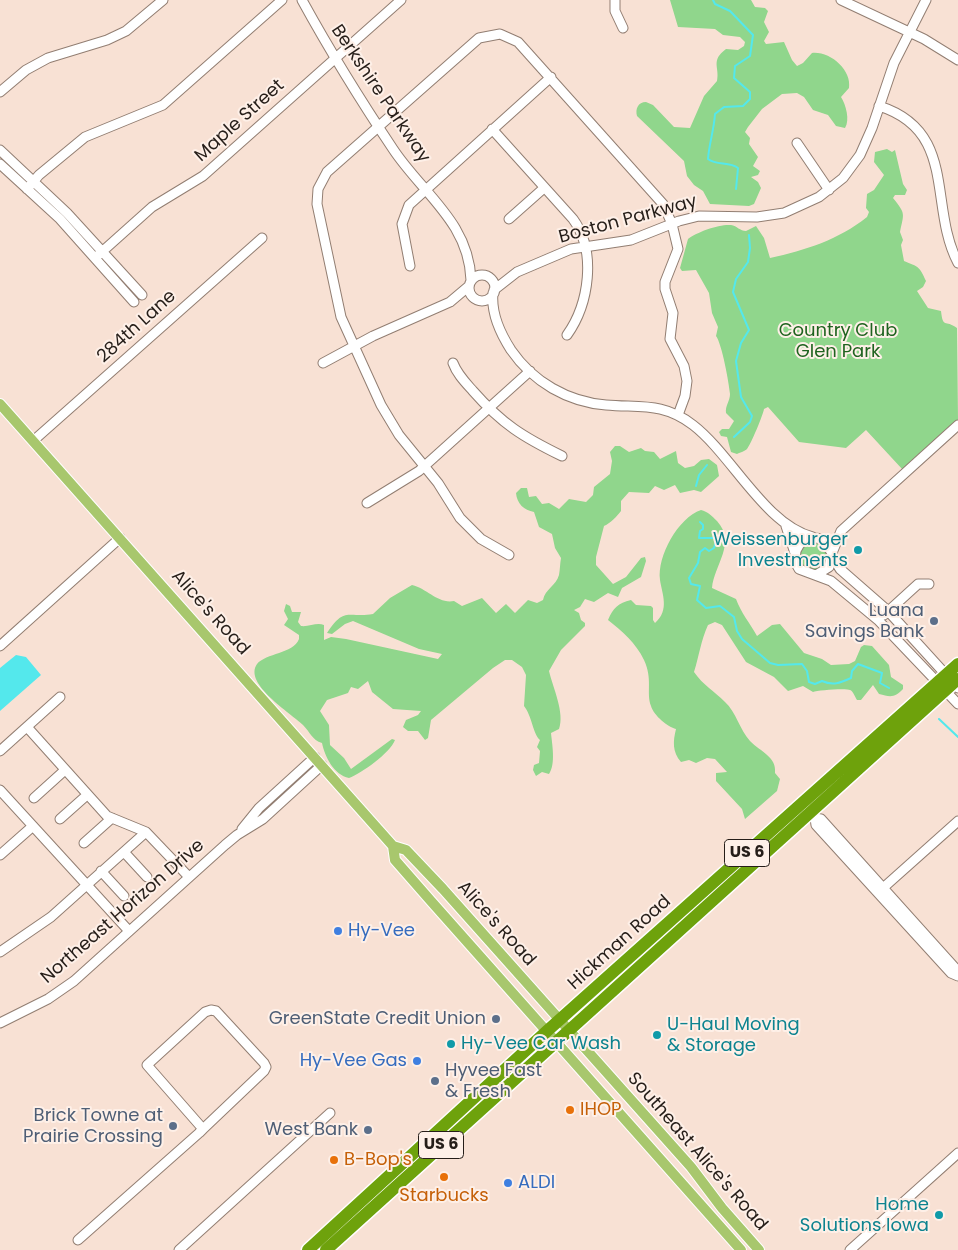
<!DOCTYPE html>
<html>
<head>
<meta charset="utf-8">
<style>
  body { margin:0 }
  canvas { display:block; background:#f8e1d4 }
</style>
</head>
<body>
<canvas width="958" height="1250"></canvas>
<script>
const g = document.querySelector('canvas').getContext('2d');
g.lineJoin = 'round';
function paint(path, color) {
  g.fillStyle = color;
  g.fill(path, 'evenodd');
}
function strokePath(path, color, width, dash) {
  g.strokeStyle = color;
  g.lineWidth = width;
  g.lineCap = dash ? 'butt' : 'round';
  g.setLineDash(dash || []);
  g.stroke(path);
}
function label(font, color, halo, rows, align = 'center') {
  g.font = font + ' Poppins,sans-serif';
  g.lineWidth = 4;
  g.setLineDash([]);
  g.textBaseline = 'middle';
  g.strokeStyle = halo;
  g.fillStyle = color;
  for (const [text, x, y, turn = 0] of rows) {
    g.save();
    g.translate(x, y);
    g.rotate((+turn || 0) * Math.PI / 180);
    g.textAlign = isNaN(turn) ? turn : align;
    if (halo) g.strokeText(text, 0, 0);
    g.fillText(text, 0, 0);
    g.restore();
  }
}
paint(new Path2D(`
  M 670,0 L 751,0 L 755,7 L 765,8 L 768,11 L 764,22 L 769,32 L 764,41 L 766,44 L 784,42 L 792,60 L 797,66 L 803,63 L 812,53 C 830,51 852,70 849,88 L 841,97 C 846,105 850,120 845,128 L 836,126 L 828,115 L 813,110 L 804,97 L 797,93 L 782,94 L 762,109 L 748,127 L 745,132 L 750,138 L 749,144 L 758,157 L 753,166 L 760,171 L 758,175 L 751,177 L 758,182 L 761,188 L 754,204 L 749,206 L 710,204 L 703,191 L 694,185 L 687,176 L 684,161 L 637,116 C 635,109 638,102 646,102 L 653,105 L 674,127 L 690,128 L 704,96 L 717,81 C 720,67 710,61 726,49 L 738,50 L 744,46 L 745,42 L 740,37 L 723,35 L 715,29 L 678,27 Z
  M 887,149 L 892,152 L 895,150 L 903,184 L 907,190 L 905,195 L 895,195 L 893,198 C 906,214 904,213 900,232 L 903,240 L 901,245 L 904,261 C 918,267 919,265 926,281 L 923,287 L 917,291 L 928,308 L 941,311 C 943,329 945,319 957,328 L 958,420 L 903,470 L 866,430 L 846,448 L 799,442 L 768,407 L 764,409 C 763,415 751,444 747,449 C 745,451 739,453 737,454 L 731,452 L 727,437 L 721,436 L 719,432 L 722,429 L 729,429 L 734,421 L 726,413 C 725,406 730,401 730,394 C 729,383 722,344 716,336 L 718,327 L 712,313 L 709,293 L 696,270 L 682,271 L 680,268 L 688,239 C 697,232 719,224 731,225 C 737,226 740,231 746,231 L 756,226 L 764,238 L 770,258 C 806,250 838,240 867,217 L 869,212 L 866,208 L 867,194 L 874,190 L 884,175 L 874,162 L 875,152 Z
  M 615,446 L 620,446 L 629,452 L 641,448 L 645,451 L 654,452 L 660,459 L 676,451 L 678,463 L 685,468 L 694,466 L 701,460 L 709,459 L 717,465 L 719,476 L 701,492 L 694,490 L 680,493 L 675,485 L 664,490 L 655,486 L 649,493 L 629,492 L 621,501 L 621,511 C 617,516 611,523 604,526 L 596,557 L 596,565 L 613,584 L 626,577 L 641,558 L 645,557 L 646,561 L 641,577 L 622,588 L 618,597 L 608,593 L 594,602 L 585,599 L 580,607 L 574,610 L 579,613 L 581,620 L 585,623 L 585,626 L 561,650 L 549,671 C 553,688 565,713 559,729 L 551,733 C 552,744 556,764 549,774 L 542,772 L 536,776 L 533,770 L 534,765 L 539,763 L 540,751 L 537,747 L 540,740 C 533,734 532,716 524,706 L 526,675 L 522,667 L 512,660 L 505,660 L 493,668 L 431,720 L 428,738 L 425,740 L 418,731 L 408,731 L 403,727 L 406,720 L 418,715 L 421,711 L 393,709 L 372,692 L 368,681 L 358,689 L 351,687 L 348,693 L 327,700 L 320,711 L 329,725 L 330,745 L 344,758 L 351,769 L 392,739 L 395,740 C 390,753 362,773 349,778 C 334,775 325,757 322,743 C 312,740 310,732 303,725 C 291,713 243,684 257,664 C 266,653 293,654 299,639 L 299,635 L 284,625 L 288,619 L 284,611 L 286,604 L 290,606 L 292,612 L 301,612 L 298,622 L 301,626 C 309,627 317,622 324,625 L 324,640 L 331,637 L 346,639 L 438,659 L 442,654 L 419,649 L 353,621 L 345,624 L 332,634 L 327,633 C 344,606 349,618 373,614 L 390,598 L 412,585 C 428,589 438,604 454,601 L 462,606 L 482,598 L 496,613 L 506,604 L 515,613 L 528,600 L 537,603 L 543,600 C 545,589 556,586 559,575 C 560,569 560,564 561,558 L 555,548 L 552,534 L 539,527 L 534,512 C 524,510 517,504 516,493 L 521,488 L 527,488 L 529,497 L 536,496 L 542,504 L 549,503 L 559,509 L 569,499 L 586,502 L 593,495 L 594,487 L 610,474 L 612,461 L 610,452 Z
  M 701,510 C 708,512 711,515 717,521 C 737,543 714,565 712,588 L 736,599 C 741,613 750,623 757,636 L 772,625 L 780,624 L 804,653 L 822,659 L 831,665 L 849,664 L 855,661 L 861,647 L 864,645 L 872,646 L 889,665 L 891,677 L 903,685 L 903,689 C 895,698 890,697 879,694 L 873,685 L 861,700 L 857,700 C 855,697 853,691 850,690 C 847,688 817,690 813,692 L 803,686 L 788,691 L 774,677 L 746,662 L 722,625 L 715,622 L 708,625 C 701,640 699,656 694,672 C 703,685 714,691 725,702 C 736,712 740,730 750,741 C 761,752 777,757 775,773 L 780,779 L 777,791 L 745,819 L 742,809 L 716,781 L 716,773 L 727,772 L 715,759 L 707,758 L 696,763 L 689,760 L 681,762 C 672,752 673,741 676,729 C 668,727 654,716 651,706 C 646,693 653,679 644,660 C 636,643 622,631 608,620 C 613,608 618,603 631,600 L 636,605 L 651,606 L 653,608 L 653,620 L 655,623 C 670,610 662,594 660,580 C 657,556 678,518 701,510 Z
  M 819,541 L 829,552 L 827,564 L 816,572 L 805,570 L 797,559 L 804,542 Z`), '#90d68c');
paint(new Path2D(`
  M 16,655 L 26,657 L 41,675 L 0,711 L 0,668 Z`), '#54e8ec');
strokePath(new Path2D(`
  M 713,0 L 715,4 L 730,11 L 753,35 L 750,56 L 735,66 L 734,78 L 750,92 L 750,99 L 743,106 L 724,107 L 715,114 C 714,130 709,144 708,159 C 717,166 729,161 738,168 L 736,189
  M 734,437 L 750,422 L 752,416 L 741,397 L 736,361 L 741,343 L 749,330 L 733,292 L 736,279 L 748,262 L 750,248 L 749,235
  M 696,486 L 699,475 L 707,465
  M 700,522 L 703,525 L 703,529 L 700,531 L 699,538 L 717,538 L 714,548 L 709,551 L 705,548 L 700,552 L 698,563 L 689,578 L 691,584 L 700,586 L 697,600 L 706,608 L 720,606 L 734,617 L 737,631 L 742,639 L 770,663 L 778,665 L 802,664 L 807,671 L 809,682 L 815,684 L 822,681 C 833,686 840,683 851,678 L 852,671 L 858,664 L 882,673 L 880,683 L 889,688
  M 939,719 L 958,737`), '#54e8ec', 2);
const minor = new Path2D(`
  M 302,0 C 330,51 361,101 393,149 C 422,193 469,222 471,280
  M 615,0 L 615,11 L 623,28
  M 841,0 L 924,39 L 958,60
  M 0,92 L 26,70 L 48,58 L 107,40 L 126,31 L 163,0
  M 879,106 C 958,131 928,206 958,263
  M 492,129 L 573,219 C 597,252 589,304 567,335
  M 797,143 L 829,190
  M 0,150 L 67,213 L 142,295
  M 0,164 L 60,219 L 134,302
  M 27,189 L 39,175 L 85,137 L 163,105 L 282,0
  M 509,219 L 544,188
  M 95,258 L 152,207 L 203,176 L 401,0
  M 410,266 L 402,224 L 409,205 L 551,77
  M469 288a13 13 0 1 1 26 0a13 13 0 1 1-26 0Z
  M 494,290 L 517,272 L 571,249 L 631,240 L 679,221 L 699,216 L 757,217 L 784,213 L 819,197 L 843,178 L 860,155 L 872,128 L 894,63 L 926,0
  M 493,293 C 491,313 500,333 511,350 C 533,382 568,402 606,405 C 640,408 663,402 693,425 C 732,455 765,525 813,537
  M 323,363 L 373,336 L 450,302 L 469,286
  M 453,363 C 457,374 465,382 473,391 C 502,424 523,437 562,456
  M 33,441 L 262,238
  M 367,503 L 419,471 L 530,371
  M 786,526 L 795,553
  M 832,553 L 841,531 L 958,425
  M 509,555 L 481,539 L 460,518 L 438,483 L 399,435 L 381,405 L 341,317 L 317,204 L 318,189 L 327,172 L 479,38 L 500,34 L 518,42 L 663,204 L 672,224 L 678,249 L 665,282 L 665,289 L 673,313 L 670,339 L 684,366 L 687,381 L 685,396 L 678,415
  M 832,556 L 840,569 L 888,611 L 958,688
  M 816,575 L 829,567 L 832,553 L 823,540 C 803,531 788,552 799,569 L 831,581 L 878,620 L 958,704
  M 884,615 L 918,584 L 929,584
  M 0,646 L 120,538
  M 27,727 L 107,816 L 146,832 L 189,877
  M 0,751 L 60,697
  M 0,790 L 129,931
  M 34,798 L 65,770
  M 810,812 L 815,818 L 816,825 L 951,973 L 958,976
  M 815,818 L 821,819 L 956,969 L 957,975
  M 60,819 L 87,795
  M 242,829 L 259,808 L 315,757
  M 84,843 L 112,818
  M 124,852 L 147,877
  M 0,855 L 33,826
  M 101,871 L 124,896
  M 883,888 L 958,821
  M 0,952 L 51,917 L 146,832
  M 0,1023 L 48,999 L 74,981 L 225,845 L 237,835 L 263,819 L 322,765
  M 78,1240 L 199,1133 L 203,1129 L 264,1071 L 266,1067 L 264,1063 L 216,1011 L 211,1010 L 205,1012 L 147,1065 L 203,1129
  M 179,1250 L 330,1113
  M 850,1250 L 958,1153`);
const major = new Path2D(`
  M 0,404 L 393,846 L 395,860 L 430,900 L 741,1250
  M 393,846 L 406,850 L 443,889 L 691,1167 L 722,1208 L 759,1250`);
const highway = new Path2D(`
  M 308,1250 L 547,1031 L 958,664
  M 326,1250 L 958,679`);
strokePath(minor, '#927e72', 11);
strokePath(major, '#fff', 12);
strokePath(highway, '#fff', 15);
strokePath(minor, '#fff', 9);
strokePath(major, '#a8c76d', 10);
strokePath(highway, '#6ea20c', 12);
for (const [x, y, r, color] of [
  [858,550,5,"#0f9aa8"],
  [934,621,5,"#5c6f8a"],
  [338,931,5,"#3f7fe0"],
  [496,1019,5,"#5c6f8a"],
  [657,1035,5,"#0f9aa8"],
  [451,1044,5,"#0f9aa8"],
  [417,1061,5,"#3f7fe0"],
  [435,1081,5,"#5c6f8a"],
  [570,1110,5,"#e8710a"],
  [173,1126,5,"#5c6f8a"],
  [368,1130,5,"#5c6f8a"],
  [334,1160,5,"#e8710a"],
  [444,1177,5,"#e8710a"],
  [508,1183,5,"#3f7fe0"],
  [939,1215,5,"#0f9aa8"]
]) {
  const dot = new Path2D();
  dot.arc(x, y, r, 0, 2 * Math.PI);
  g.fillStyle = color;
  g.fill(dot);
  strokePath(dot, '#fef0e8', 2);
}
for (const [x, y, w] of [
  [747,853,45],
  [441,1145,45]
]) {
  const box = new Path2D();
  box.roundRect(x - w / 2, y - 13.5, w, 27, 4);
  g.fillStyle = '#fef0e8';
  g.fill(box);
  strokePath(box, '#261e19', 1);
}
label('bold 16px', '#261e19', null, [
  ["US 6",747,853],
  ["US 6",441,1145]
]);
label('18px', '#261e19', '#fef0e8', [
  ["Berkshire Parkway",380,94,56],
  ["Maple Street",240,121,-42],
  ["Boston Parkway",628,220,-15],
  ["284th Lane",137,327,-42],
  ["Alice's Road",210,613,48],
  ["Northeast Horizon Drive",123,912,-41],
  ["Alice's Road",496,924,48],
  ["Hickman Road",620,943,-42],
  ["Southeast Alice's Road",697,1152,49]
]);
label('18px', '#1f631f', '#fef0e8', [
  ["Country Club",838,331],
  ["Glen Park",838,352]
]);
label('18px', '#0d838f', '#fef0e8', [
  ["Weissenburger",848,540],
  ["Investments",848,561],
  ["U-Haul Moving",667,1025,"left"],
  ["& Storage",667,1046,"left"],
  ["Hy-Vee Car Wash",461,1044,"left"],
  ["Home",929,1205],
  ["Solutions Iowa",929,1226]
], 'right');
label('18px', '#4e5e75', '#fef0e8', [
  ["Luana",924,611],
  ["Savings Bank",924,632],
  ["GreenState Credit Union",486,1019],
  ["Hyvee Fast",445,1071,"left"],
  ["& Fresh",445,1092,"left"],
  ["Brick Towne at",163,1116],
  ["Prairie Crossing",163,1137],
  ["West Bank",358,1130]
], 'right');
label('18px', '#366cbe', '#fef0e8', [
  ["Hy-Vee",348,931],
  ["Hy-Vee Gas",407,1061,"right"],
  ["ALDI",518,1183]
], 'left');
label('18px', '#c56008', '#fef0e8', [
  ["IHOP",580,1110],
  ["B-Bop's",344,1160],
  ["Starbucks",444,1196,"center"]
], 'left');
</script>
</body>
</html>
